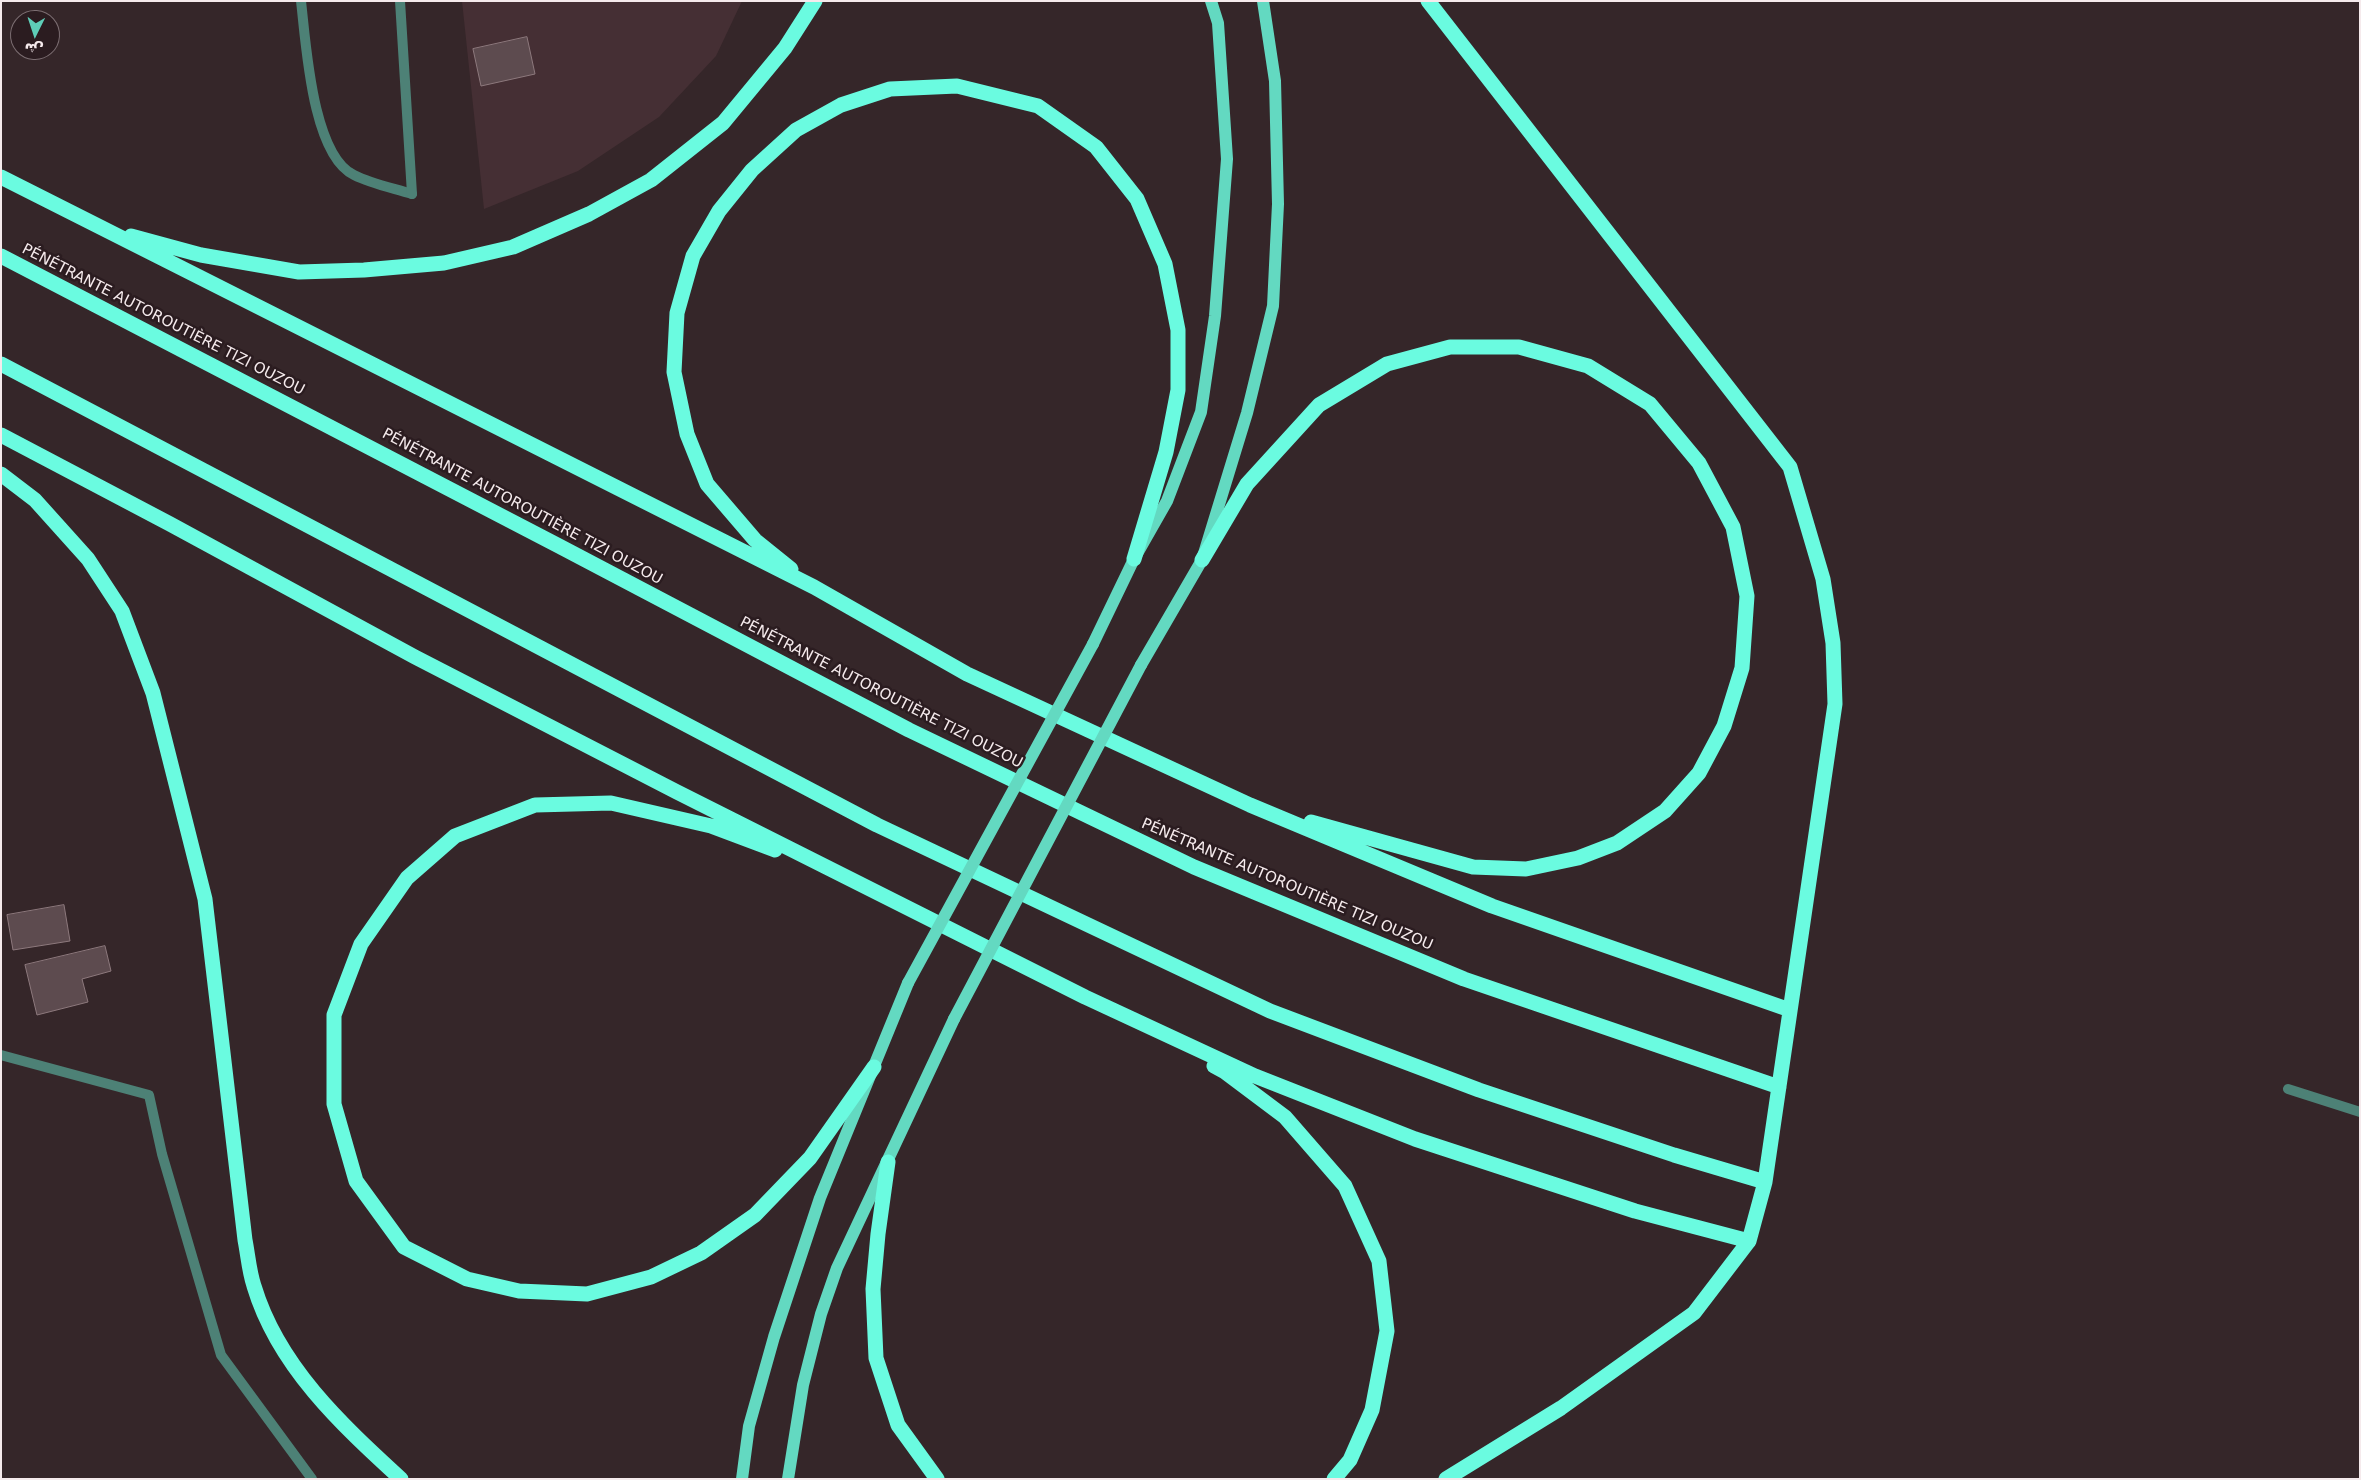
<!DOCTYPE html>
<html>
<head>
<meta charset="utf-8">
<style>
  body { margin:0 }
  #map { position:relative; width:2361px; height:1480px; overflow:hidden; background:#352629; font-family:"DejaVu Sans",Cairo,sans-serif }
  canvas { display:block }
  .frame { position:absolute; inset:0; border:2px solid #f5eaec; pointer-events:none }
  .north { position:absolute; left:10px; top:10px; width:50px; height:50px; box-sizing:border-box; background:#2b1c20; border:1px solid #7c6e72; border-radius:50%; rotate:184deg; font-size:14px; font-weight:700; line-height:20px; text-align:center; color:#f5eaec }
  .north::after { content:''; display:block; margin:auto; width:18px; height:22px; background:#5eceb8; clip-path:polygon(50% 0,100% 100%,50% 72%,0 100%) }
</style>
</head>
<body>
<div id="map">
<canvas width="2361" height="1480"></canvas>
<div class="frame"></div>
<div class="north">ش</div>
</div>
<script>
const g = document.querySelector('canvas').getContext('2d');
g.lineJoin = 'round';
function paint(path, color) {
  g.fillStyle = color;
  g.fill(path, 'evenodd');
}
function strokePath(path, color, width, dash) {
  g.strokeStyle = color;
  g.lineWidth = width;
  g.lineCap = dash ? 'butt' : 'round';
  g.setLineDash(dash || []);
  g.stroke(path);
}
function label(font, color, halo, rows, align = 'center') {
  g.font = font + ' "DejaVu Sans",sans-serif';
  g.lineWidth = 5;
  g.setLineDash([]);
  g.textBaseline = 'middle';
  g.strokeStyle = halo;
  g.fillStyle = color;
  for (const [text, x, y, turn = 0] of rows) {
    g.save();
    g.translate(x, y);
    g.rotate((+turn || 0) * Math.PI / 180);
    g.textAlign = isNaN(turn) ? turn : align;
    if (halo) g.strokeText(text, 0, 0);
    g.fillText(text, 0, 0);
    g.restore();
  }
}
paint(new Path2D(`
  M 462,1 L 742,1 L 716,56 L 659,117 L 578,171 L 484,209 Z`), '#452f34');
const building = new Path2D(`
  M 527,37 L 535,74 L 481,86 L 473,49 Z
  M 64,905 L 70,941 L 13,950 L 7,915 Z
  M 105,946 L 111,971 L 82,979 L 88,1002 L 37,1015 L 25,965 Z`);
paint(building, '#5d4b4f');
strokePath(building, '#8d797d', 1);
strokePath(new Path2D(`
  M 301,1 C 306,43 312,155 354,175 C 372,184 393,188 412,194`), '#4d8176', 10);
strokePath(new Path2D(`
  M 400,1 L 412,194
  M 1,1055 L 149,1095 L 162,1154 L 221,1355 L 312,1479
  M 2288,1089 L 2360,1112`), '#4d8176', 10);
strokePath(new Path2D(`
  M 1093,644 L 1134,559 L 1167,501 L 1201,412 L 1215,316 L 1227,159 L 1218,23 L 1211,1
  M 1141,665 L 1202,560 L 1247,413 L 1273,306 L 1278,204 L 1275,81 L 1263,1
  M 742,1479 L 749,1426 L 774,1337 L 820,1198 L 908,983
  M 788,1479 L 803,1385 L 821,1314 L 837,1268 L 954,1019`), '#63d9c1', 12);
strokePath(new Path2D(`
  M 1428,1 L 1790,467 L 1823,579 L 1833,643 L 1835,704 L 1765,1182 L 1749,1241 L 1694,1313 L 1561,1408 L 1446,1479
  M 1,177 L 814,587 L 967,674 L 1250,805 L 1492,906 L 1790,1010
  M 131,236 L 201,255 L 299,272 L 364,270 L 444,263 L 513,247 L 589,214 L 651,180 L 723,123 L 785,48 L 815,1
  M 1,256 L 559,546 L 909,730 L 1194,867 L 1464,979 L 1779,1087
  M 1,364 L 877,825 L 1270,1011 L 1479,1090 L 1674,1155 L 1765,1182
  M 1,435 L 170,524 L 415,657 L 677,792 L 1085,997 L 1255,1076 L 1415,1139 L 1635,1211 L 1749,1241
  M 1,474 L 35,500 L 88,559 L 122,611 L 153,693 L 205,899 L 245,1240 C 248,1255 249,1271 254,1286 C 278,1366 341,1424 401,1479
  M 1202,560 L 1247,484 L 1319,405 L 1387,364 L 1450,347 L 1519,347 L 1588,366 L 1650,404 L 1699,463 L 1733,527 L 1747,596 L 1742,668 L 1724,726 L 1699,773 L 1665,811 L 1617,843 L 1578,858 L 1526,869 L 1473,867 L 1311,822
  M 791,569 L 755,540 L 707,484 L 687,434 L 674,372 L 677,313 L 693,256 L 719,211 L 752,170 L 796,130 L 841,105 L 890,89 L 957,86 L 1038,106 L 1096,147 L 1137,199 L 1165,264 L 1178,330 L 1178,390 L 1166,452 L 1134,559
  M 775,850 L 711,826 L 611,803 L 535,805 L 455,836 L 407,878 L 361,944 L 334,1015 L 334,1104 L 356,1181 L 404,1247 L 467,1279 L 519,1291 L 587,1294 L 651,1277 L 701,1253 L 755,1215 L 810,1158 L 874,1067
  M 1214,1066 L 1225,1072 L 1285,1117 L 1345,1186 L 1379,1261 L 1387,1331 L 1372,1410 L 1350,1460 L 1334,1479
  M 888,1162 L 878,1234 L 873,1289 L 876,1358 L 898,1425 L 937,1479`), '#6afbe0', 15);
strokePath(new Path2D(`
  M 908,983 L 1093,644
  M 954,1019 L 1141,665`), '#63d9c1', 12);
label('15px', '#f5eaec', '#2b1c20', [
  ["PÉNÉTRANTE AUTOROUTIÈRE TIZI OUZOU",163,320,27],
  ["PÉNÉTRANTE AUTOROUTIÈRE TIZI OUZOU",522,507,28],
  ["PÉNÉTRANTE AUTOROUTIÈRE TIZI OUZOU",881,693,27],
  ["PÉNÉTRANTE AUTOROUTIÈRE TIZI OUZOU",1287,885,23]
]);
</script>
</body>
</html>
